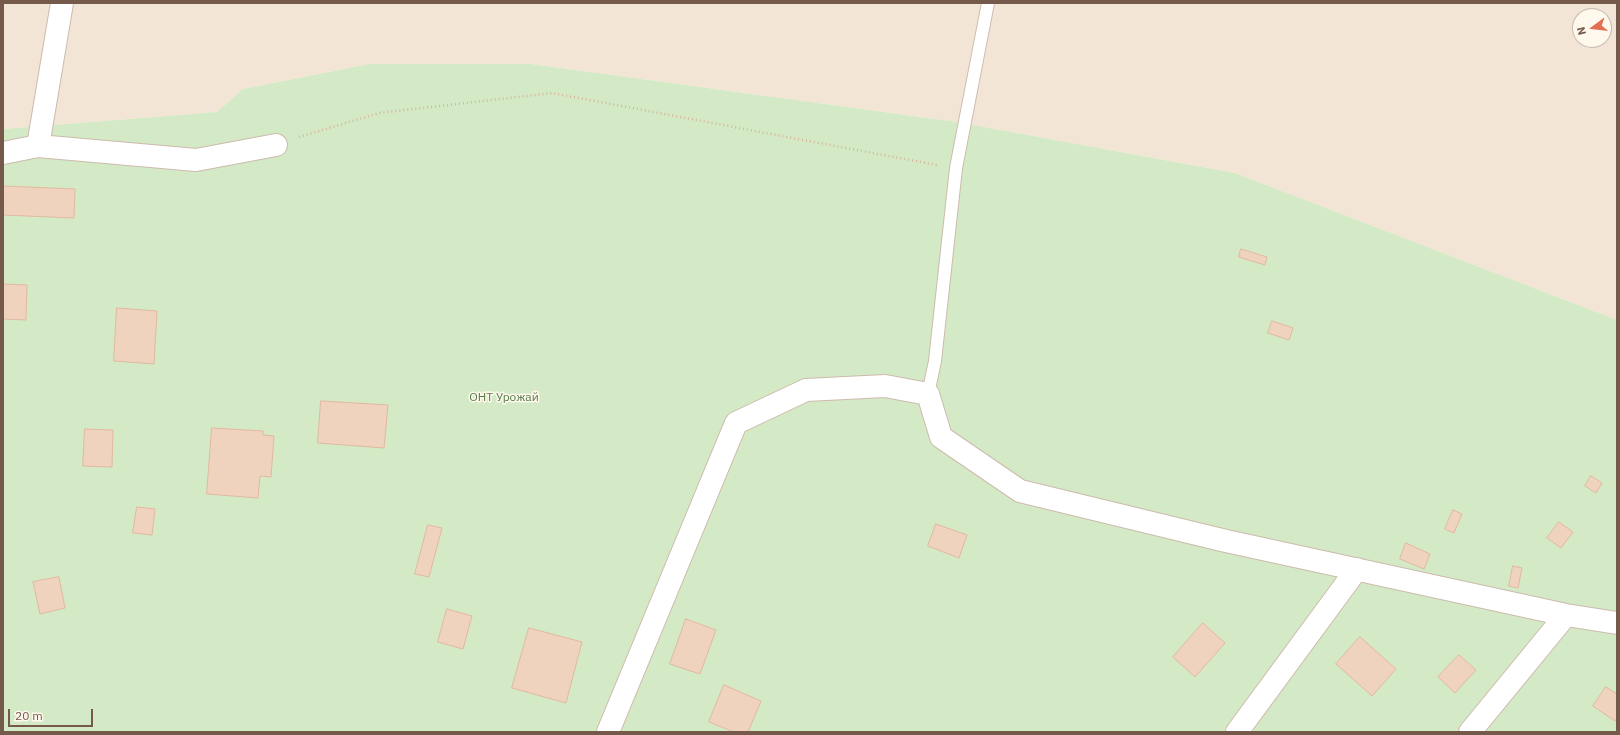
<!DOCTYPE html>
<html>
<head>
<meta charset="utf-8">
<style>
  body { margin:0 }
  #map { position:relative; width:1620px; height:735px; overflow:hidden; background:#fcf4e7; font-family:"IBM Plex Sans",sans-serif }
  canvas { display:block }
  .frame { position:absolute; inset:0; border:4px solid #755a4c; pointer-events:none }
  .north { position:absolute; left:1572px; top:8px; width:40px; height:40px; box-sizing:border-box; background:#fef8ed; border:1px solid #c7b9ad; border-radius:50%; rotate:255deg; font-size:11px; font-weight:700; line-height:16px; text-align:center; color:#755a4c }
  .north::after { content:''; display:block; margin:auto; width:14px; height:18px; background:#e27050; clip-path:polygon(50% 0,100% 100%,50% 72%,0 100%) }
  .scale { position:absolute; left:8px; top:709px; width:85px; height:18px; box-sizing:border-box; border:2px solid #755a4c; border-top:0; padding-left:5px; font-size:12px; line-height:14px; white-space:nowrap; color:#755a4c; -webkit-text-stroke:3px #fef8ed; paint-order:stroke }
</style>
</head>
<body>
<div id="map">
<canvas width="1620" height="735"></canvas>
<div class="frame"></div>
<div class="north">N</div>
<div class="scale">20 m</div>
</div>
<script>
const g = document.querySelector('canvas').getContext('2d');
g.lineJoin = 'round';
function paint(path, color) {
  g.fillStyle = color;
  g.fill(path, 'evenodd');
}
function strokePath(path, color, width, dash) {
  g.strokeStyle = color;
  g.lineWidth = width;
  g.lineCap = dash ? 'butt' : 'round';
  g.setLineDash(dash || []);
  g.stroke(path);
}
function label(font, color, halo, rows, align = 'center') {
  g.font = font + ' "IBM Plex Sans",sans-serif';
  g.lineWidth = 3;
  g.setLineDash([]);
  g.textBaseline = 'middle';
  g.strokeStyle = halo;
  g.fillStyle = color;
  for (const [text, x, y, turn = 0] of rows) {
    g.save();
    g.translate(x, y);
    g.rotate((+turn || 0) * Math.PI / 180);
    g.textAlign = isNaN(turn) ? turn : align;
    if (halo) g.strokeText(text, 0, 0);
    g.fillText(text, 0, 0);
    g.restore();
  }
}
paint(new Path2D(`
  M 3,3 L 1617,3 L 1617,320 L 1235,173 L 957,122 L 531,64 L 369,64 L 243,89 L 217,112 L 3,129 ZM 1580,16 L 1604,16 L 1604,40 L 1580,40 Z`), '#f3e5d5');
paint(new Path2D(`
  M 369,64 L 531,64 L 957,122 L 1235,173 L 1617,320 L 1617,732 L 3,732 L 3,129 L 217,112 L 243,89 Z`), '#d4e9c5');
const building = new Path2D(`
  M 3,186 L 75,189 L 74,218 L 3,215 Z
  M 1241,249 L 1267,257 L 1265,265 L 1239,257 Z
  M 3,284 L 27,285 L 26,320 L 3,319 Z
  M 117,308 L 157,311 L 154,364 L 114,361 Z
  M 1272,321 L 1293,328 L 1289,340 L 1268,333 Z
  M 321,401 L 388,405 L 384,448 L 318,443 Z
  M 212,428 L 263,431 L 263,435 L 274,436 L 271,477 L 260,476 L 258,498 L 207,494 Z
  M 85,429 L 113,430 L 112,467 L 83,466 Z
  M 1591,476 L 1602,483 L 1596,493 L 1585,486 Z
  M 137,507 L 155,509 L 152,535 L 133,533 Z
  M 1453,510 L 1462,514 L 1454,533 L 1445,529 Z
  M 1559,522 L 1573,532 L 1561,548 L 1547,538 Z
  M 936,524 L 967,535 L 959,558 L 928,546 Z
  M 428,525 L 442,528 L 429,577 L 415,574 Z
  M 1406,543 L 1430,554 L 1424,569 L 1400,559 Z
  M 1513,566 L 1522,568 L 1518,588 L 1509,586 Z
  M 59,577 L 65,608 L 40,614 L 33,582 Z
  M 447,609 L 472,616 L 463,649 L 438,642 Z
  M 686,619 L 716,630 L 700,674 L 670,664 Z
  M 1203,623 L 1225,643 L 1195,677 L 1173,657 Z
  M 529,628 L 582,642 L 566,703 L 512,688 Z
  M 1360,637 L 1396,669 L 1372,696 L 1336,664 Z
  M 1459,655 L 1476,670 L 1455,693 L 1438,677 Z
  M 724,685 L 761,701 L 748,732 L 734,732 L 709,722 Z
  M 1606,687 L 1617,694 L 1617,718 L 1615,721 L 1593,706 Z`);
paint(building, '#f0d3bf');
strokePath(building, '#e2b9a0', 1);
const service = new Path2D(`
  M 928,394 L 935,361 L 956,168 L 988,3`);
const minor = new Path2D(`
  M 38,146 L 62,3
  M 3,153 L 38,146 L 196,160 L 276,145
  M 608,732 L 736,423 L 806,390 L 885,386 L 928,394 L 941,437 L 1020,491 L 1226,541 L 1566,615 L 1617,623
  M 1237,732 L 1357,569
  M 1470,732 L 1566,615`);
strokePath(service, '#cdbbad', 14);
strokePath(minor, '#cdbbad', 24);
strokePath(new Path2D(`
  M 299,137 L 379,113 L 552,93 L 937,165`), '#d5b6a2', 2.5, [1, 3]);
strokePath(service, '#fff', 12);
strokePath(minor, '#fff', 22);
label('12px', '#547a44', '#fef8ed', [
  ["ОНТ Урожай",504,398]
]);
</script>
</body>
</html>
